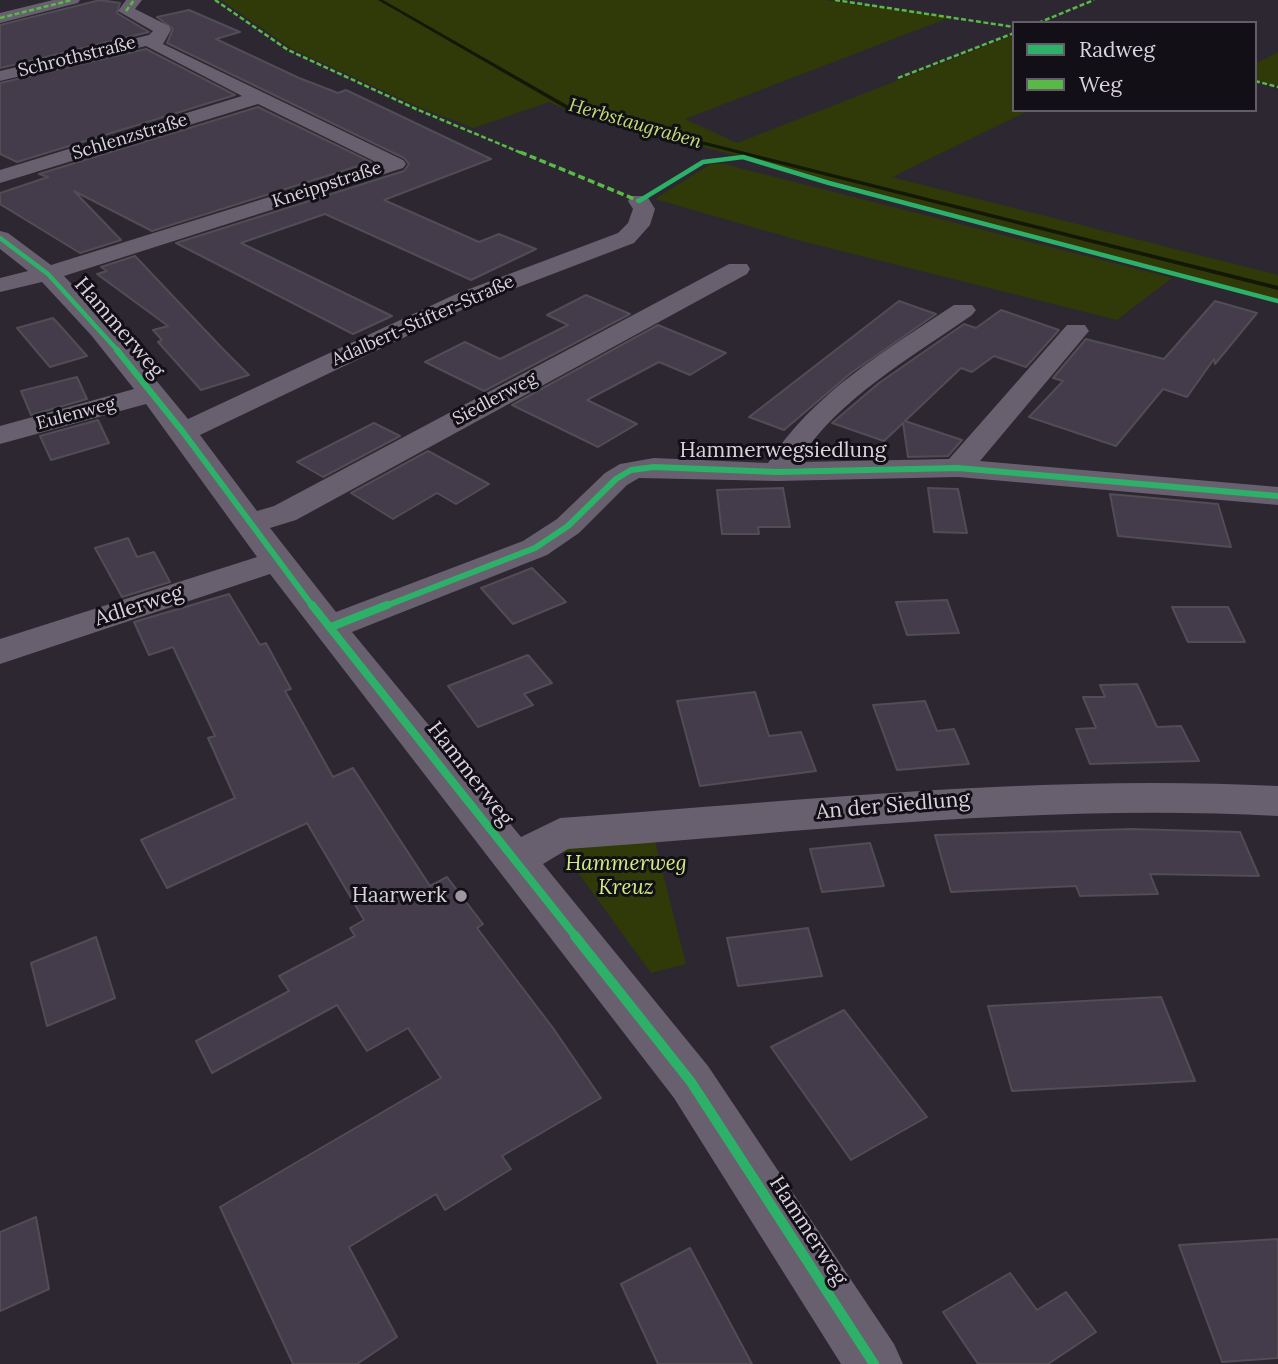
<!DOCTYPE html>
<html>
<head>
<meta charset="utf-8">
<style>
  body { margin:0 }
  #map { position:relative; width:1278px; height:1364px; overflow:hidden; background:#2c2730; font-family:Lora,serif }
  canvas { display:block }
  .legend { position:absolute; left:1012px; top:21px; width:245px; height:91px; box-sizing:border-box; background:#130f16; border:2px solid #625d66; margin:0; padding:9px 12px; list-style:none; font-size:21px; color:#d9d3de }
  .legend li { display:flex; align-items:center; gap:14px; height:35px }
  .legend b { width:35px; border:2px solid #625d66 }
</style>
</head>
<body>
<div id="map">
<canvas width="1278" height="1364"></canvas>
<ul class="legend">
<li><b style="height:9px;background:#2db169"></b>Radweg</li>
<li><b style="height:9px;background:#58b947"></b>Weg</li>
</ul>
</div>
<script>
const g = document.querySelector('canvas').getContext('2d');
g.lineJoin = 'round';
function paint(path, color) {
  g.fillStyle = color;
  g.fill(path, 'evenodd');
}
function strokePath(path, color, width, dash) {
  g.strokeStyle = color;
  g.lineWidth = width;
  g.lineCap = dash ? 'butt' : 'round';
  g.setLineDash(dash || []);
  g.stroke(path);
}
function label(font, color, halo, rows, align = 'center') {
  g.font = font + ' Lora,serif';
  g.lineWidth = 6;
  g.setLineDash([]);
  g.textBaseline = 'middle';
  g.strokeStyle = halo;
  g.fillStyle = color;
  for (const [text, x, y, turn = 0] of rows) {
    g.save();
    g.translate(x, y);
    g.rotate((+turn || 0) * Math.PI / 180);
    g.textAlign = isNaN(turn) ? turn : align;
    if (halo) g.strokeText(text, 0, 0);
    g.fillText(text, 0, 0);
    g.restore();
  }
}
paint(new Path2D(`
  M 221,0 L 824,0 L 951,17 L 685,119 L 737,143 L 1014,35 L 1014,110 L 1030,110 L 892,177 L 1278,275 L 1278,299 L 571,112 L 549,102 L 474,128 L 421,108 L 292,49 Z
  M 1278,52 L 1278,85 L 1255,80 L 1255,64 Z
  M 711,164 L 724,164 L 1172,278 L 1117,320 L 801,241 L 655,199 Z
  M 654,837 L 686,964 L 651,973 L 560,848 Z`), '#2f3a08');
paint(new Path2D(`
  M 378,0 L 383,0 L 574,109 L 1278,286 L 1278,290 L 570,111 Z`), '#131806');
const building = new Path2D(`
  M 100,0 L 120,3 L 117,13 L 149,32 L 0,68 L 0,25 Z
  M 189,10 L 240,32 L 216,39 L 299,78 L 338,93 L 346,90 L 491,159 L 384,200 L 479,242 L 499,234 L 536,249 L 471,280 L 325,214 L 241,243 L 392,316 L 353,334 L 176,243 L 404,171 L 409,164 L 404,158 L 167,43 L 173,29 L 157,17 Z
  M 146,49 L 235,95 L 17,162 L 0,154 L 0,83 Z
  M 258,107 L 371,162 L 152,231 L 74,191 L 121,240 L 80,253 L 0,204 L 0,193 L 48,177 L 39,174 Z
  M 135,256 L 222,348 L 249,375 L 201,390 L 158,342 L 162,340 L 153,330 L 168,326 L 97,274 L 107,271 L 101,267 Z
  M 586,295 L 630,314 L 484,391 L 425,362 L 465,342 L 500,359 L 568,325 L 547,315 Z
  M 899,301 L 936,314 L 851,373 L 784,430 L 749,417 Z
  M 1215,301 L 1257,313 L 1215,364 L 1214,359 L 1187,397 L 1163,389 L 1116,446 L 1029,417 L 1063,381 L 1053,378 L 1086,339 L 1164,359 Z
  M 1001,310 L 1059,330 L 1026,367 L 994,356 L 972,372 L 961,368 L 905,421 L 962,440 L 948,456 L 908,457 L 903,423 L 884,441 L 832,423 L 879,383 L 964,324 L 976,328 Z
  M 53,318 L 64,330 L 87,356 L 50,367 L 17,328 Z
  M 658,325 L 726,353 L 690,375 L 659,362 L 587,400 L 637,424 L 598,447 L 512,405 Z
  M 77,377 L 87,399 L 31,415 L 21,391 Z
  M 98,420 L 109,443 L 51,460 L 40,436 Z
  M 374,423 L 400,436 L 323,477 L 297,462 Z
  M 428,451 L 489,484 L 456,504 L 437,493 L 393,519 L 351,493 Z
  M 783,488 L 790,527 L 758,527 L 759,534 L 722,534 L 717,490 Z
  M 928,488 L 958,489 L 967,533 L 934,532 Z
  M 1110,494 L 1218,504 L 1231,547 L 1118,536 Z
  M 128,538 L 137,557 L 154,552 L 170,582 L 122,597 L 95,548 Z
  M 532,568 L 566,602 L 513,624 L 481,588 Z
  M 229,594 L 260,645 L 266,643 L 291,689 L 285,691 L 333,777 L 353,768 L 430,886 L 447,877 L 483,924 L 477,928 L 553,1028 L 601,1098 L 502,1156 L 511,1169 L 445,1210 L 436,1194 L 349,1247 L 397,1337 L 357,1364 L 293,1364 L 220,1207 L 441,1078 L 408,1028 L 367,1051 L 337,1005 L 212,1073 L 196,1041 L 289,991 L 279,976 L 355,936 L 350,928 L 364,920 L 307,823 L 167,888 L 141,840 L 235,798 L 208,738 L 215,736 L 173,647 L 149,655 L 134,622 Z
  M 947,600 L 959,633 L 907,635 L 896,602 Z
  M 1172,607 L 1228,607 L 1245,642 L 1188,642 Z
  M 528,655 L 552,683 L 524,694 L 533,705 L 478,727 L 448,686 Z
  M 1137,684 L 1157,727 L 1181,726 L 1199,761 L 1090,764 L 1076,729 L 1096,728 L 1083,697 L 1105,697 L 1100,685 Z
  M 755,692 L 769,736 L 801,732 L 816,771 L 700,786 L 677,701 Z
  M 925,701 L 937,731 L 954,729 L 969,764 L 897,770 L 873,705 Z
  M 1132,829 L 1240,832 L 1259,876 L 1150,874 L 1158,894 L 1080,896 L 1076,886 L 951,892 L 935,835 Z
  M 870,843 L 884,886 L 822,892 L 810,849 Z
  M 808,928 L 822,976 L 738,986 L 727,938 Z
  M 96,937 L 115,998 L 47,1026 L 31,963 Z
  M 1161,997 L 1195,1081 L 1012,1091 L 988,1006 Z
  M 844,1010 L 927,1117 L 851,1160 L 771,1047 Z
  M 36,1217 L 49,1289 L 0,1311 L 0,1232 Z
  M 1278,1239 L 1278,1358 L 1222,1362 L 1179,1245 Z
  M 690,1248 L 729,1321 L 752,1364 L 658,1364 L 621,1284 Z
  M 1010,1273 L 1037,1310 L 1066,1292 L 1096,1332 L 1048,1364 L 978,1364 L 943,1312 Z`);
paint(building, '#453c4b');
strokePath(building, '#514d54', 2);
paint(new Path2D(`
  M 53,0 L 80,0 L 78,3 L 0,23 L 0,13 Z
  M 126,0 L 142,0 L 135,9 L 169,26 L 171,30 L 163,44 L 403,160 L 406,164 L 403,168 L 64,276 L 109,323 L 188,419 L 456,294 L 618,233 L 628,223 L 633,209 L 628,201 L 631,196 L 647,196 L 655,209 L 650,225 L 634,243 L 474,304 L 200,435 L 257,511 L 274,506 L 729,264 L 747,264 L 750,269 L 747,274 L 296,520 L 270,528 L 336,612 L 523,541 L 557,519 L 605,473 L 620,464 L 654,458 L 768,463 C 814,392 885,351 954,305 L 972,305 L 976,310 L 972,315 C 911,358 838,398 798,462 L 949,459 L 1067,325 L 1085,325 L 1089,331 L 980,461 L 1278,487 L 1278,505 L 958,477 L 777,481 L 639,478 L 627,485 L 579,533 L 547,555 L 352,632 L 521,837 L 560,818 C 800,801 1037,774 1278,786 L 1278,816 C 1038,803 807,832 568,849 L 543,864 L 708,1066 L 894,1344 L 903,1364 L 841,1364 L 674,1098 L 270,574 L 0,664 L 0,639 L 257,557 L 146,404 L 0,444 L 0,426 L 134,389 L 91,335 L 42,282 L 0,292 L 0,278 L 28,271 L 0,249 L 0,231 L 8,233 L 51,265 L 378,163 L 258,104 L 0,183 L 0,170 L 242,96 L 146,46 L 0,81 L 0,71 L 149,35 L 153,31 L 118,11 Z`), '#68606e');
strokePath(new Path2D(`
  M 215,0 L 288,50 L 416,109 L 524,154
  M 835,0 L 1014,27
  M 126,11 L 134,0
  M 0,18 L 72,0
  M 1038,23 L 1094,0
  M 898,78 L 1014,33
  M 1255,81 L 1278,87`), '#58b947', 2.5, [5, 2.5]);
strokePath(new Path2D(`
  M 520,152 L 639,201 L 643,198`), '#58b947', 3.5, [7, 3.5]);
strokePath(new Path2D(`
  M 639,201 L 703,162 L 743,157 L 829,183 L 1278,301
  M 0,238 L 48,274 L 118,351`), '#2db169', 4.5);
strokePath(new Path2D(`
  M 117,350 L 183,432 L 313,607
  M 383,607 L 535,548 L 568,526 L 616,479 L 631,470 L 654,467 L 777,472 L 958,468 L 1278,496`), '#2db169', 6);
strokePath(new Path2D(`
  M 312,605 L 576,937
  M 331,627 L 387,605`), '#2db169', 8);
strokePath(new Path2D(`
  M 575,936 L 691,1082 L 874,1364`), '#2db169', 10);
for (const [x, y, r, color] of [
  [461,896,7,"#9c97a1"]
]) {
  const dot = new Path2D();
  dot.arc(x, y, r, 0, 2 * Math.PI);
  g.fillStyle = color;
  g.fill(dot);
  strokePath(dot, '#130f16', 2.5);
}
label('18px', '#d9d3de', '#130f16', [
  ["Schrothstraße",77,57,-14],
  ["Schlenzstraße",130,137,-17],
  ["Kneippstraße",327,185,-18],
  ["Adalbert-Stifter-Straße",423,321,-24],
  ["Siedlerweg",495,399,-28],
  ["Eulenweg",76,414,-15]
]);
label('italic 19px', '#c1df76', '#130f16', [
  ["Herbstaugraben",635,124,16]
]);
label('21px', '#d9d3de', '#130f16', [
  ["Hammerweg",119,328,49],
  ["Hammerwegsiedlung",783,451],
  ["Adlerweg",139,606,-18],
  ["Hammerweg",470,774,52],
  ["An der Siedlung",893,806,-5],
  ["Hammerweg",808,1231,57]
]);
label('italic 21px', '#cfed83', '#130f16', [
  ["Hammerweg",626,864],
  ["Kreuz",626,888]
]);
label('21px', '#d9d3de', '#130f16', [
  ["Haarwerk",447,896]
], 'right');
</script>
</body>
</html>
